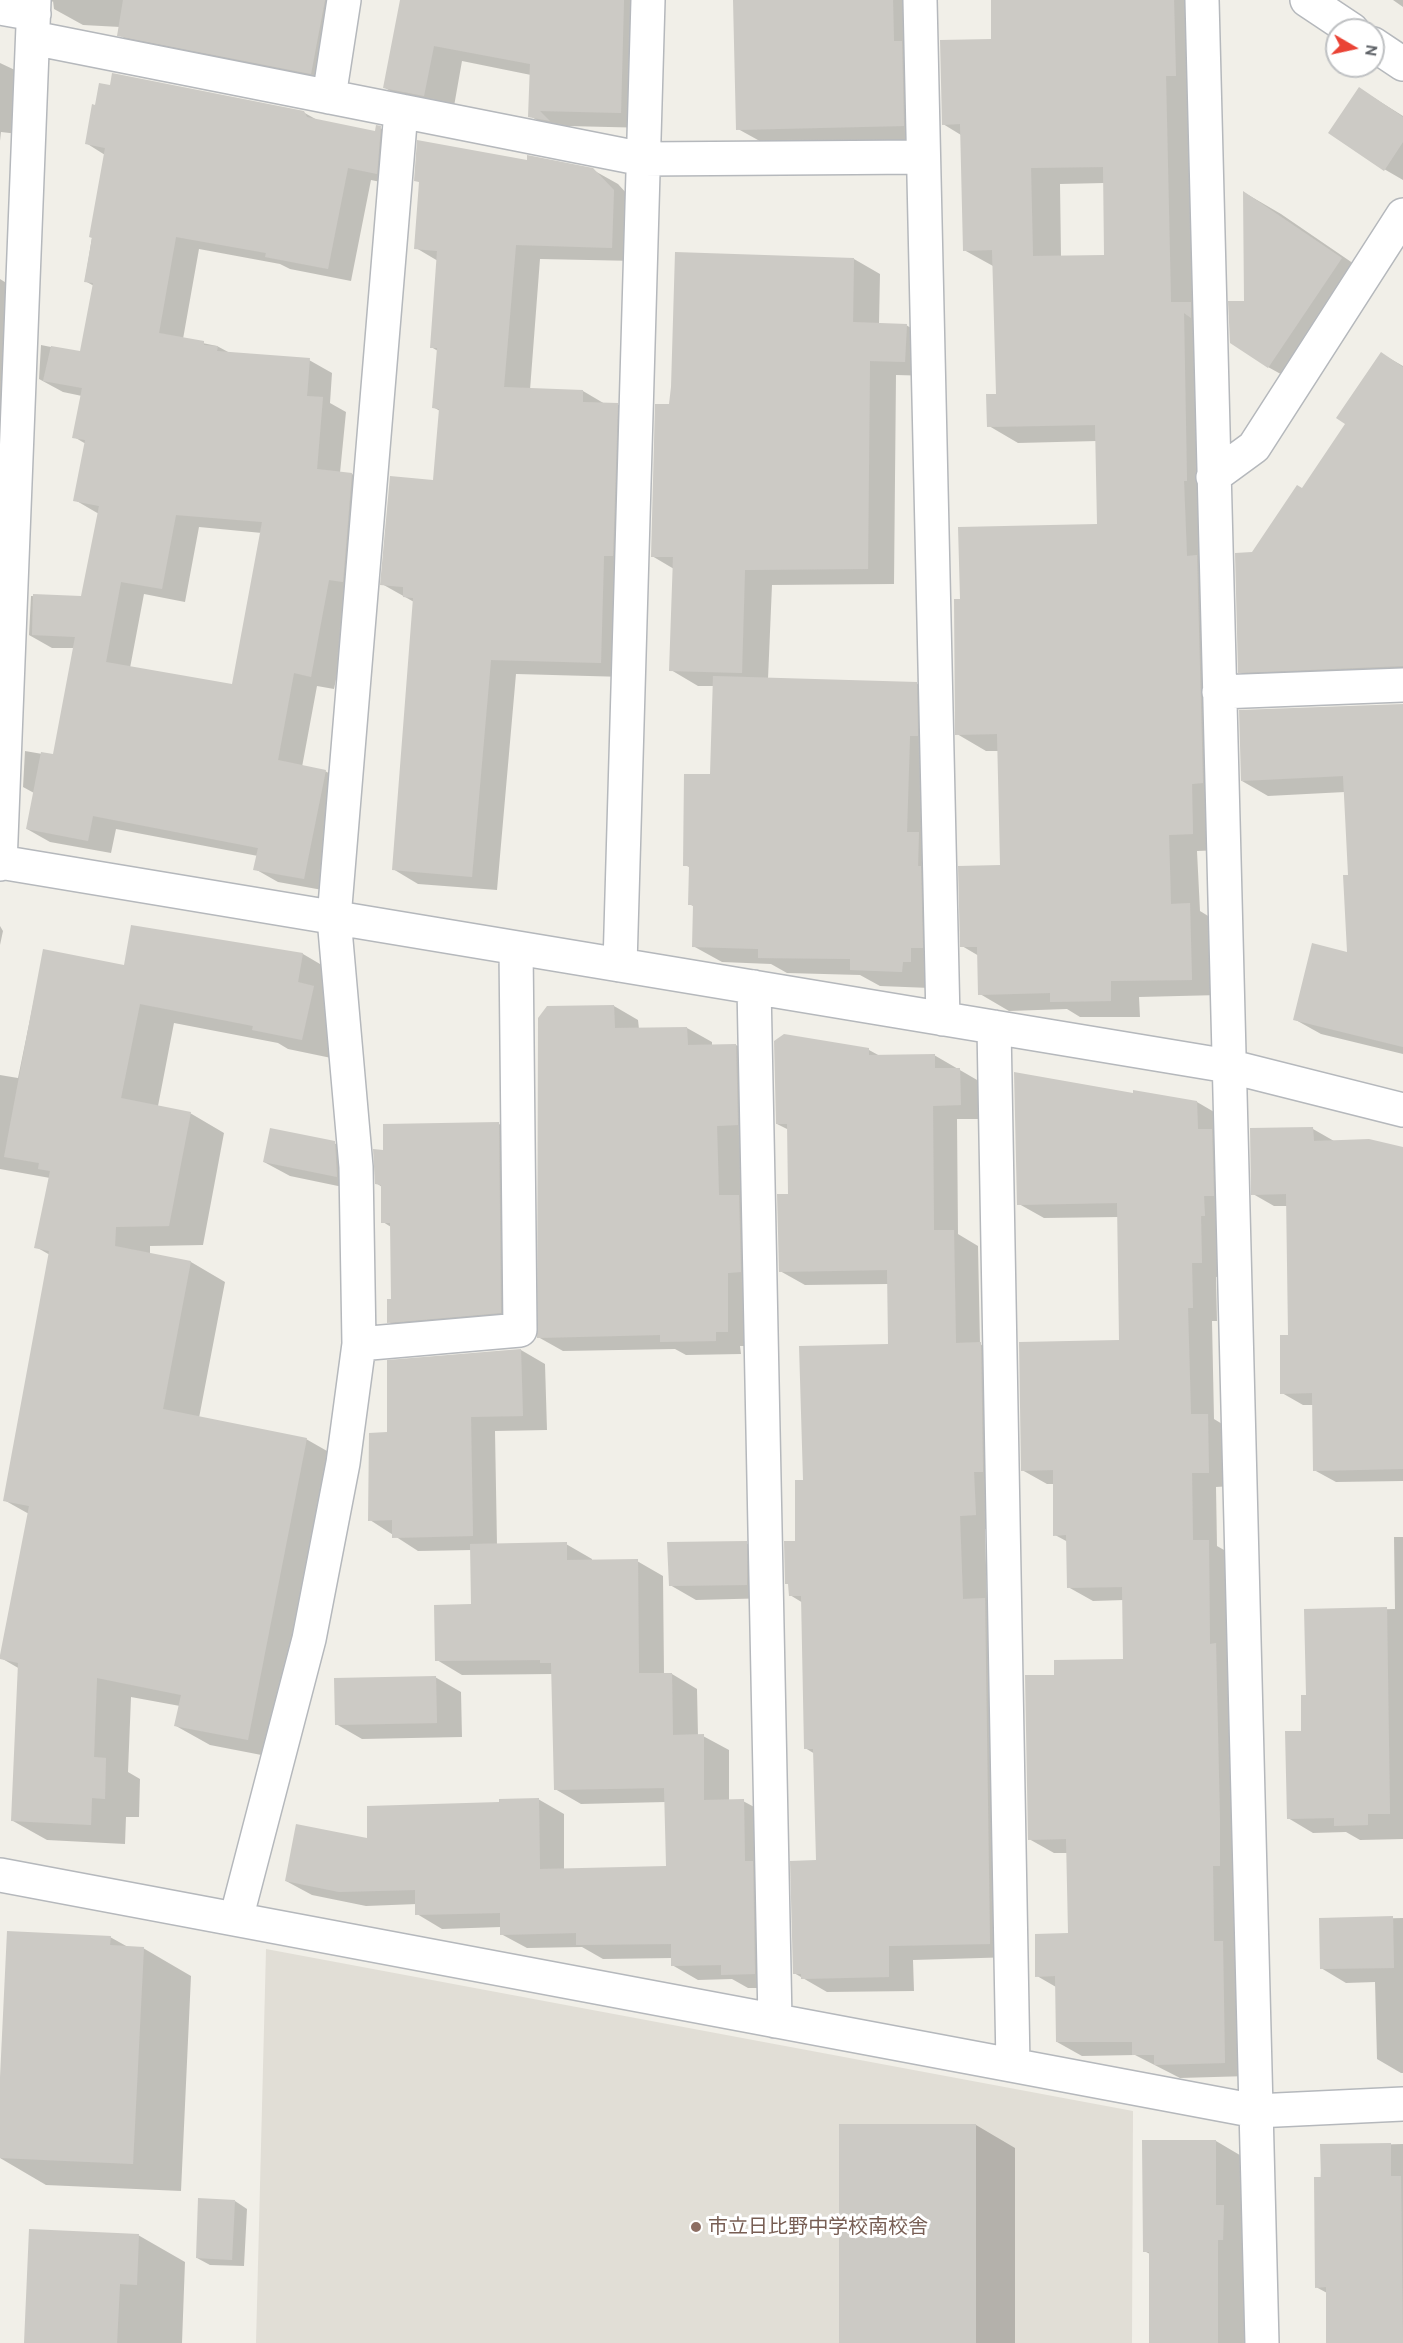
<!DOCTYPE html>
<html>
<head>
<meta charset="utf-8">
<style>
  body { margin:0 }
  #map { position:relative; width:1403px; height:2343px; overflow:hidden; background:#f1efe8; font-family:Cabin,sans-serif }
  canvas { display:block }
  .north { position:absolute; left:1325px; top:18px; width:60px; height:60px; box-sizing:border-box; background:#fff; border:2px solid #bfc1c3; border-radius:50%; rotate:99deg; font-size:16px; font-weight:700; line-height:24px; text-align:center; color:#5f6368 }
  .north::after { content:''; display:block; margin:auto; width:21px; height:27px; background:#ea4335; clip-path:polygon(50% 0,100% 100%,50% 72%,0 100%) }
</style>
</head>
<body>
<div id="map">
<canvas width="1403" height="2343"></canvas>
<div class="north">N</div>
</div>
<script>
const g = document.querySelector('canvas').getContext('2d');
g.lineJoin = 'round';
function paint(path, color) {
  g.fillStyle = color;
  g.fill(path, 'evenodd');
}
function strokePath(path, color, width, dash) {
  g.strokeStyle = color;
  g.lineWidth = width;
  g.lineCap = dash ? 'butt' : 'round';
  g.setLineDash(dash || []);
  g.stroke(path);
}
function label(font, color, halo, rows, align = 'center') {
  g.font = font + ' Cabin,"Noto Sans JP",sans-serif';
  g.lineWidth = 6;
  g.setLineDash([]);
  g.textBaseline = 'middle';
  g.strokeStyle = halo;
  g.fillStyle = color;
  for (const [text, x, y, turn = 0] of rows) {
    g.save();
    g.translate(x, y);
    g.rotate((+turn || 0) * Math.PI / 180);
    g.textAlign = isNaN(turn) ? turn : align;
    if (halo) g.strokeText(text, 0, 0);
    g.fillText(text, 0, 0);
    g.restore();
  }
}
paint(new Path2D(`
  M 266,1949 L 1133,2111 L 1132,2343 L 256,2343 Z`), '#e1ded6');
paint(new Path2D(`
  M 0,0 L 353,0 L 339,90 L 148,52 L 119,35 L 120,27 L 83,25 L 54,9 L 53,1 L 47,8 Z
  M 407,0 L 653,0 L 650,128 L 567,126 L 576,136 L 559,133 L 530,116 L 531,75 L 462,61 L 453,112 L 414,104 L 385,88 Z
  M 735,0 L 921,0 L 933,142 L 767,145 L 738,129 Z
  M 992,0 L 1202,0 L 1221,850 L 1197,851 L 1200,911 L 1218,922 L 1220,995 L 1139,997 L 1140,1017 L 1080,1017 L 1067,1009 L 1009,1011 L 980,994 L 979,956 L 962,946 L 1001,867 L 999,751 L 986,751 L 957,734 L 961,600 L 1099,525 L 1097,441 L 1018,443 L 989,426 L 998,395 L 993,266 L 964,250 L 961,135 L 943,124 L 993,41 ZM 1104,183 L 1106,256 L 1061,257 L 1060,184 Z
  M 1393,0 L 1403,0 L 1403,7 Z
  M 0,63 L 34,79 L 27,135 L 1,132 L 0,141 Z
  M 1360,89 L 1403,116 L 1403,180 L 1384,169 Z
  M 303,112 L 319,121 L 376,132 L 380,128 L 404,141 L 400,186 L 371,180 L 351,281 L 290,269 L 280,264 L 199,249 L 183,339 L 217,346 L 230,353 L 309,360 L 332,373 L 330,403 L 346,412 L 340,473 L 352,474 L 375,488 L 334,689 L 317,686 L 302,767 L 325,771 L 348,784 L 328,891 L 278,882 L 255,869 L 258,856 L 116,829 L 111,853 L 50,842 L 27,829 L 34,793 L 23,787 L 25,751 L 54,756 L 74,648 L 52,648 L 29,635 L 31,596 L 82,598 L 99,514 L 75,500 L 86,444 L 74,437 L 82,396 L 63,392 L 39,379 L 41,345 L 81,353 L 94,286 L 85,281 L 105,155 L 86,143 ZM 199,527 L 262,533 L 233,686 L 130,668 L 144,594 L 185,602 Z
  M 529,161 L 593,170 L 618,184 L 638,206 L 637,261 L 540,259 L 530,390 L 583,391 L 605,404 L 617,404 L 642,419 L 625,677 L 516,674 L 497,890 L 418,884 L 393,869 L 414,602 L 382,584 L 435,481 L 440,411 L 433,407 L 438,351 L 431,347 L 438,261 L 416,248 L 421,183 L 416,180 Z
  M 1245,193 L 1281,214 L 1379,281 L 1306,388 L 1268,367 L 1246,302 Z
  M 854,259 L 880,274 L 879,324 L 906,325 L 933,341 L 932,376 L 896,375 L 894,584 L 772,585 L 768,679 L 916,683 L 945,700 L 930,988 L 880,986 L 860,975 L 787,973 L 771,964 L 722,962 L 693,946 L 695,907 L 689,904 L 691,868 L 685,865 L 711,776 L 715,686 L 698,686 L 671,670 L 674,569 L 652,556 L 670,405 Z
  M 0,279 L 16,289 L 0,794 Z
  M 1382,354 L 1403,366 L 1403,682 L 1266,687 L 1239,672 L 1253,554 L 1302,490 L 1347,424 Z
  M 1403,705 L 1403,1054 L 1321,1034 L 1294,1019 L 1348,954 L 1349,877 L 1345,792 L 1268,796 L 1242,781 Z
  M 0,926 L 3,931 L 0,945 Z
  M 133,926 L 303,954 L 337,974 L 336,1059 L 288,1049 L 278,1043 L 174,1023 L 158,1106 L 190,1113 L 224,1133 L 203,1245 L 150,1246 L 150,1254 L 191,1262 L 225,1282 L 199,1418 L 306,1439 L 341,1459 L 282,1759 L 210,1745 L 176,1726 L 180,1706 L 131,1697 L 128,1772 L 140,1779 L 139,1817 L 126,1817 L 125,1844 L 47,1840 L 13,1821 L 20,1669 L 1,1658 L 29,1514 L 4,1500 L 50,1255 L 36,1247 L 50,1178 L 0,1169 L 0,1075 L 18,1078 L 44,951 L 125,967 Z
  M 614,1006 L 638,1020 L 639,1029 L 687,1028 L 712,1042 L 712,1046 L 736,1045 L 761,1060 L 752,1346 L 740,1346 L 741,1354 L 686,1355 L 675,1349 L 563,1351 L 538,1337 Z
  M 869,1050 L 880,1056 L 934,1055 L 984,1084 L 985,1119 L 957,1119 L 958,1234 L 978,1246 L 980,1344 L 1005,1358 L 1000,1529 L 985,1529 L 987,1601 L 1009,1614 L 1015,1957 L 913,1960 L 914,1991 L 827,1992 L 794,1973 L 817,1862 L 815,1754 L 805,1748 L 803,1603 L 790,1595 L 790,1585 L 786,1583 L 797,1542 L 804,1481 L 890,1345 L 888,1284 L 805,1285 L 780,1271 L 789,1195 L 789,1130 L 777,1124 Z
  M 1135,1095 L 1197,1102 L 1221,1116 L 1226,1276 L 1216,1277 L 1217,1321 L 1212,1321 L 1214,1419 L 1232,1430 L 1233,1486 L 1216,1487 L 1217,1546 L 1233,1555 L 1249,2076 L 1180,2078 L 1135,2055 L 1082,2056 L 1057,2042 L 1056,1987 L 1037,1976 L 1070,1934 L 1068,1853 L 1054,1853 L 1029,1839 L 1055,1677 L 1125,1661 L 1124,1600 L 1093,1601 L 1068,1587 L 1068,1542 L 1055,1535 L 1054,1484 L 1047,1484 L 1022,1470 L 1120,1342 L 1119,1217 L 1044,1218 L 1019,1204 Z
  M 499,1124 L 524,1138 L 526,1327 L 414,1337 L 389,1322 L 392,1301 L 391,1227 L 383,1222 L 382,1187 L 376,1183 L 384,1152 Z
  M 1313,1129 L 1334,1141 L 1403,1149 L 1403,1481 L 1336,1482 L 1314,1470 L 1313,1405 L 1303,1405 L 1282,1393 L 1290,1336 L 1288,1206 L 1274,1206 L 1253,1194 Z
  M 334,1143 L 360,1157 L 362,1191 L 290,1176 L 264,1162 Z
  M 521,1350 L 545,1364 L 547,1430 L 495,1431 L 497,1545 L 566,1544 L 592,1559 L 592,1562 L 637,1561 L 663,1576 L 664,1674 L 672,1674 L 697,1689 L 698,1736 L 703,1736 L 729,1750 L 729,1801 L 743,1801 L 769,1815 L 780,1988 L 748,1988 L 732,1979 L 698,1980 L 672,1965 L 672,1958 L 603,1959 L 582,1947 L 527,1948 L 501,1934 L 501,1927 L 442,1929 L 417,1914 L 417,1904 L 366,1906 L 312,1895 L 286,1881 L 369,1839 L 501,1804 L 538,1799 L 564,1814 L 564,1870 L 667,1868 L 666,1802 L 581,1804 L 555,1789 L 552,1674 L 462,1675 L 437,1660 L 473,1605 L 472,1550 L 418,1551 L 370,1520 L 389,1434 Z
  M 1394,1537 L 1403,1537 L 1403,1839 L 1360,1840 L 1346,1832 L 1313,1833 L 1288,1818 L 1308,1696 L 1305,1611 L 1395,1609 Z
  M 746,1543 L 772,1558 L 773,1598 L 696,1600 L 670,1585 Z
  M 435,1677 L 461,1692 L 462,1737 L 362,1739 L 336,1724 Z
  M 1403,1918 L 1403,2073 L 1401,2073 L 1377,2059 L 1375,1982 L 1346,1983 L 1321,1968 L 1320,1920 Z
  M 110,1937 L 128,1947 L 143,1948 L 191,1976 L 181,2191 L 46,2185 L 0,2158 L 0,2108 Z
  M 976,2125 L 1015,2148 L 1015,2343 L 840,2343 Z
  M 1216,2141 L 1255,2164 L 1257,2343 L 1151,2343 L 1150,2254 L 1144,2251 Z
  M 1403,2144 L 1403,2343 L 1328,2343 L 1327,2293 L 1316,2287 L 1322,2146 Z
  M 235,2201 L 247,2209 L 244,2266 L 210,2265 L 197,2258 Z
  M 138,2235 L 185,2262 L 182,2343 L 25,2343 Z`), '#0003');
paint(new Path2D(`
  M 123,0 L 325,0 L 311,74 L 117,36 Z
  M 400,0 L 624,0 L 621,113 L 540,111 L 550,121 L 528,117 L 530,64 L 434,46 L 424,96 L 383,88 Z
  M 733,0 L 893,0 L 894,41 L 902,41 L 904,126 L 736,130 Z
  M 991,0 L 1174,0 L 1176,76 L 1166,76 L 1171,302 L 1191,302 L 1191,318 L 1184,313 L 1187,481 L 1184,481 L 1187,556 L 1197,555 L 1203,783 L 1192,784 L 1193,834 L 1169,835 L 1171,904 L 1190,903 L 1192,980 L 1111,981 L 1111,1001 L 1050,1002 L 1050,993 L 978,995 L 977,947 L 960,947 L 958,866 L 1000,865 L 997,734 L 955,735 L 954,599 L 960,599 L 958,527 L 1097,524 L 1095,425 L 987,427 L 986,394 L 996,394 L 992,250 L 963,251 L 960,124 L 942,125 L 940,40 L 991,39 ZM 1103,167 L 1104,255 L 1033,256 L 1031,168 Z
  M 112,73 L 304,111 L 307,117 L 375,131 L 376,125 L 381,126 L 377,174 L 348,168 L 328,269 L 265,257 L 266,253 L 176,237 L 159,333 L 204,341 L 204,345 L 218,346 L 217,351 L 310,358 L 307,396 L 323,397 L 317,469 L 352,473 L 343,582 L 329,580 L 311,677 L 294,673 L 278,760 L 326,770 L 304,879 L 253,870 L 258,848 L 93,816 L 88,841 L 26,829 L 41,752 L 53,754 L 75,637 L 32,635 L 33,594 L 81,596 L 99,506 L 73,501 L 85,440 L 72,438 L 82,388 L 43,381 L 51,346 L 80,351 L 93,283 L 84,282 L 92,238 L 89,237 L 105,148 L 85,144 L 92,104 L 95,105 L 99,83 L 110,85 ZM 176,515 L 262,522 L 232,684 L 106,662 L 121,582 L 162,589 Z
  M 1359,87 L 1403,117 L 1403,142 L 1384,171 L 1328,133 Z
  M 417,140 L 527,160 L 527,155 L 593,168 L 614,190 L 612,248 L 516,245 L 504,387 L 583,390 L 583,402 L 618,403 L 613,556 L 604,556 L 601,663 L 491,660 L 472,877 L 392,870 L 413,598 L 403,597 L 403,587 L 380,585 L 390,476 L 433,480 L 439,409 L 432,408 L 437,348 L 430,348 L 437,251 L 414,249 L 419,182 L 414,181 Z
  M 1243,191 L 1342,258 L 1268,368 L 1230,343 L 1228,301 L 1244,301 Z
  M 675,252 L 854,258 L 853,322 L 907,324 L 905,362 L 870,361 L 868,569 L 745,570 L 742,673 L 669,671 L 673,557 L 651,557 L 655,404 L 669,404 L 671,387 Z
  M 1381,352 L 1403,367 L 1403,666 L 1238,673 L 1235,553 L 1252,552 L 1297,485 L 1302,488 L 1345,424 L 1336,418 Z
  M 713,676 L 917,682 L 918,736 L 910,736 L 907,832 L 919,832 L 918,866 L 921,866 L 923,948 L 911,948 L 911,962 L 903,962 L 902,972 L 850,970 L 850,959 L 758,958 L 758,949 L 692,947 L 693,905 L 688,905 L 689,866 L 683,866 L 684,774 L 710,774 Z
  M 1403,704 L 1403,1047 L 1293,1020 L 1312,943 L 1347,952 L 1343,875 L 1348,875 L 1343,776 L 1241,781 L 1239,710 Z
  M 131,925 L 303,953 L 298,982 L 314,986 L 302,1040 L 252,1030 L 253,1026 L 140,1004 L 121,1098 L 191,1112 L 169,1226 L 116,1227 L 115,1246 L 191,1261 L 163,1409 L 307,1438 L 248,1740 L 174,1726 L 181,1695 L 97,1678 L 94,1757 L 106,1758 L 105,1799 L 92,1798 L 91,1825 L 11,1821 L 18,1663 L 0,1659 L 0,1655 L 29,1506 L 3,1501 L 49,1251 L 34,1248 L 50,1171 L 38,1169 L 39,1163 L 4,1157 L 43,949 L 124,965 Z
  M 614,1005 L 615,1028 L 687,1027 L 688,1045 L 736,1044 L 738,1125 L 717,1126 L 719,1195 L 739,1195 L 741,1272 L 728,1273 L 728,1332 L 716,1332 L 716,1341 L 660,1342 L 660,1335 L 537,1338 L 538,1018 L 547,1006 Z
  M 784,1034 L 869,1048 L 869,1055 L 935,1054 L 935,1068 L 960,1068 L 961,1105 L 933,1106 L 934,1230 L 954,1230 L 956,1343 L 981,1342 L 983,1472 L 974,1472 L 976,1515 L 960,1516 L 963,1599 L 985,1598 L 990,1944 L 889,1946 L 889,1977 L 801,1979 L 801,1974 L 793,1974 L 790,1861 L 816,1860 L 813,1749 L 804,1749 L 801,1596 L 789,1596 L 788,1584 L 785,1584 L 784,1541 L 795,1541 L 795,1480 L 803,1480 L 799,1346 L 888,1344 L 887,1270 L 779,1272 L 777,1194 L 788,1194 L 787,1124 L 776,1124 L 774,1041 Z
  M 1014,1072 L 1133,1093 L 1133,1090 L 1197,1101 L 1198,1129 L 1212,1129 L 1214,1196 L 1204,1196 L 1205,1216 L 1201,1216 L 1202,1263 L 1192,1263 L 1193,1308 L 1188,1308 L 1191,1414 L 1208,1414 L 1209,1473 L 1192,1473 L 1193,1540 L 1209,1540 L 1210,1644 L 1216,1643 L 1220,1821 L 1220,1866 L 1213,1866 L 1214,1941 L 1223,1941 L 1225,2063 L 1154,2065 L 1154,2055 L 1132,2055 L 1132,2042 L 1056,2042 L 1055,1976 L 1035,1977 L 1035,1934 L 1068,1933 L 1066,1839 L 1028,1840 L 1025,1675 L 1054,1675 L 1054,1660 L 1123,1659 L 1122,1587 L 1067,1588 L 1066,1535 L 1053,1536 L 1053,1470 L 1021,1471 L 1019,1342 L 1119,1340 L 1117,1203 L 1017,1205 Z
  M 499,1122 L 501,1313 L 387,1323 L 387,1299 L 391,1299 L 390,1223 L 381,1223 L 381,1185 L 375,1184 L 373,1149 L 383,1150 L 383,1124 Z
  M 1313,1127 L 1314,1141 L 1369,1139 L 1403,1147 L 1403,1469 L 1313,1471 L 1312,1393 L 1280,1394 L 1280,1335 L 1288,1335 L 1286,1194 L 1251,1195 L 1250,1128 Z
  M 270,1128 L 335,1141 L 337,1177 L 263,1162 Z
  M 521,1349 L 523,1416 L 471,1417 L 473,1536 L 392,1538 L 392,1520 L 368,1521 L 369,1433 L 387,1432 L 387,1360 Z
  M 747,1541 L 747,1585 L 669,1586 L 667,1542 Z
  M 567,1542 L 567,1560 L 638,1559 L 639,1673 L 672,1673 L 673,1735 L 704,1734 L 704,1800 L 744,1799 L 745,1861 L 753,1861 L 755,1974 L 721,1975 L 721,1965 L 671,1966 L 671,1944 L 576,1945 L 576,1933 L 500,1935 L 500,1913 L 415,1915 L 415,1890 L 339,1892 L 285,1881 L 296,1824 L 367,1838 L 367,1806 L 499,1802 L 499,1799 L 539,1798 L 540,1869 L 666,1866 L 664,1788 L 554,1790 L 551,1663 L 540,1663 L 540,1660 L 435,1661 L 434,1605 L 471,1604 L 470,1544 Z
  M 1387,1607 L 1390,1814 L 1368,1814 L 1368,1825 L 1334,1826 L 1334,1818 L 1287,1819 L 1285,1731 L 1301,1731 L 1301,1695 L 1306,1695 L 1304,1609 Z
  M 436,1676 L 437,1723 L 335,1725 L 334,1678 Z
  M 1393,1916 L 1394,1968 L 1320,1969 L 1319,1918 Z
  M 7,1931 L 111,1936 L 110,1945 L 144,1947 L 133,2164 L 0,2158 L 0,2077 Z
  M 839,2124 L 976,2124 L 976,2343 L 839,2343 Z
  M 1142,2140 L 1216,2140 L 1216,2205 L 1224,2205 L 1223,2240 L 1218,2240 L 1218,2343 L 1149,2343 L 1149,2252 L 1143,2252 Z
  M 1391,2143 L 1391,2176 L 1401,2176 L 1403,2343 L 1326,2343 L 1326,2287 L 1315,2288 L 1314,2177 L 1321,2177 L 1320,2144 Z
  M 198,2198 L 235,2200 L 232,2260 L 196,2258 Z
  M 29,2229 L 139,2234 L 137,2285 L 120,2284 L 117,2343 L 24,2343 Z`), '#cccac5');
const minor = new Path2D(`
  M 920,0 L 943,1019
  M 1202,0 L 1262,2343
  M 1307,0 L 1352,30
  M 0,8 L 34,14
  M 33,38 L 643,159 L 923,157
  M 1373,44 L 1403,64
  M 329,97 L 344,0
  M 1213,477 L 1254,447 L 1403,215
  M 1219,692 L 1403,685
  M 0,862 L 1228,1066 L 1403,1110
  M 0,864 L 34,0
  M 620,965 L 648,0
  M 754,987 L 775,2021
  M 994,1027 L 1013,2065
  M 359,1344 L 520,1330 L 516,948
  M 0,1875 L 1256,2111 L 1403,2104
  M 236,1919 L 309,1639 L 343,1463 L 359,1344 L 356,1167 L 334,918 L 401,111`);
strokePath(minor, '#b5b8bc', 36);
strokePath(minor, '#fff', 33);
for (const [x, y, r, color] of [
  [696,2227,6,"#8d6e63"]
]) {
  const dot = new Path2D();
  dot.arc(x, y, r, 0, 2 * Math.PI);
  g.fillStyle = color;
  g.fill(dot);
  strokePath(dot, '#fff', 2);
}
label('20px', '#785e54', '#fff', [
  ["市立日比野中学校南校舎",708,2227]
], 'left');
</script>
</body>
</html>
